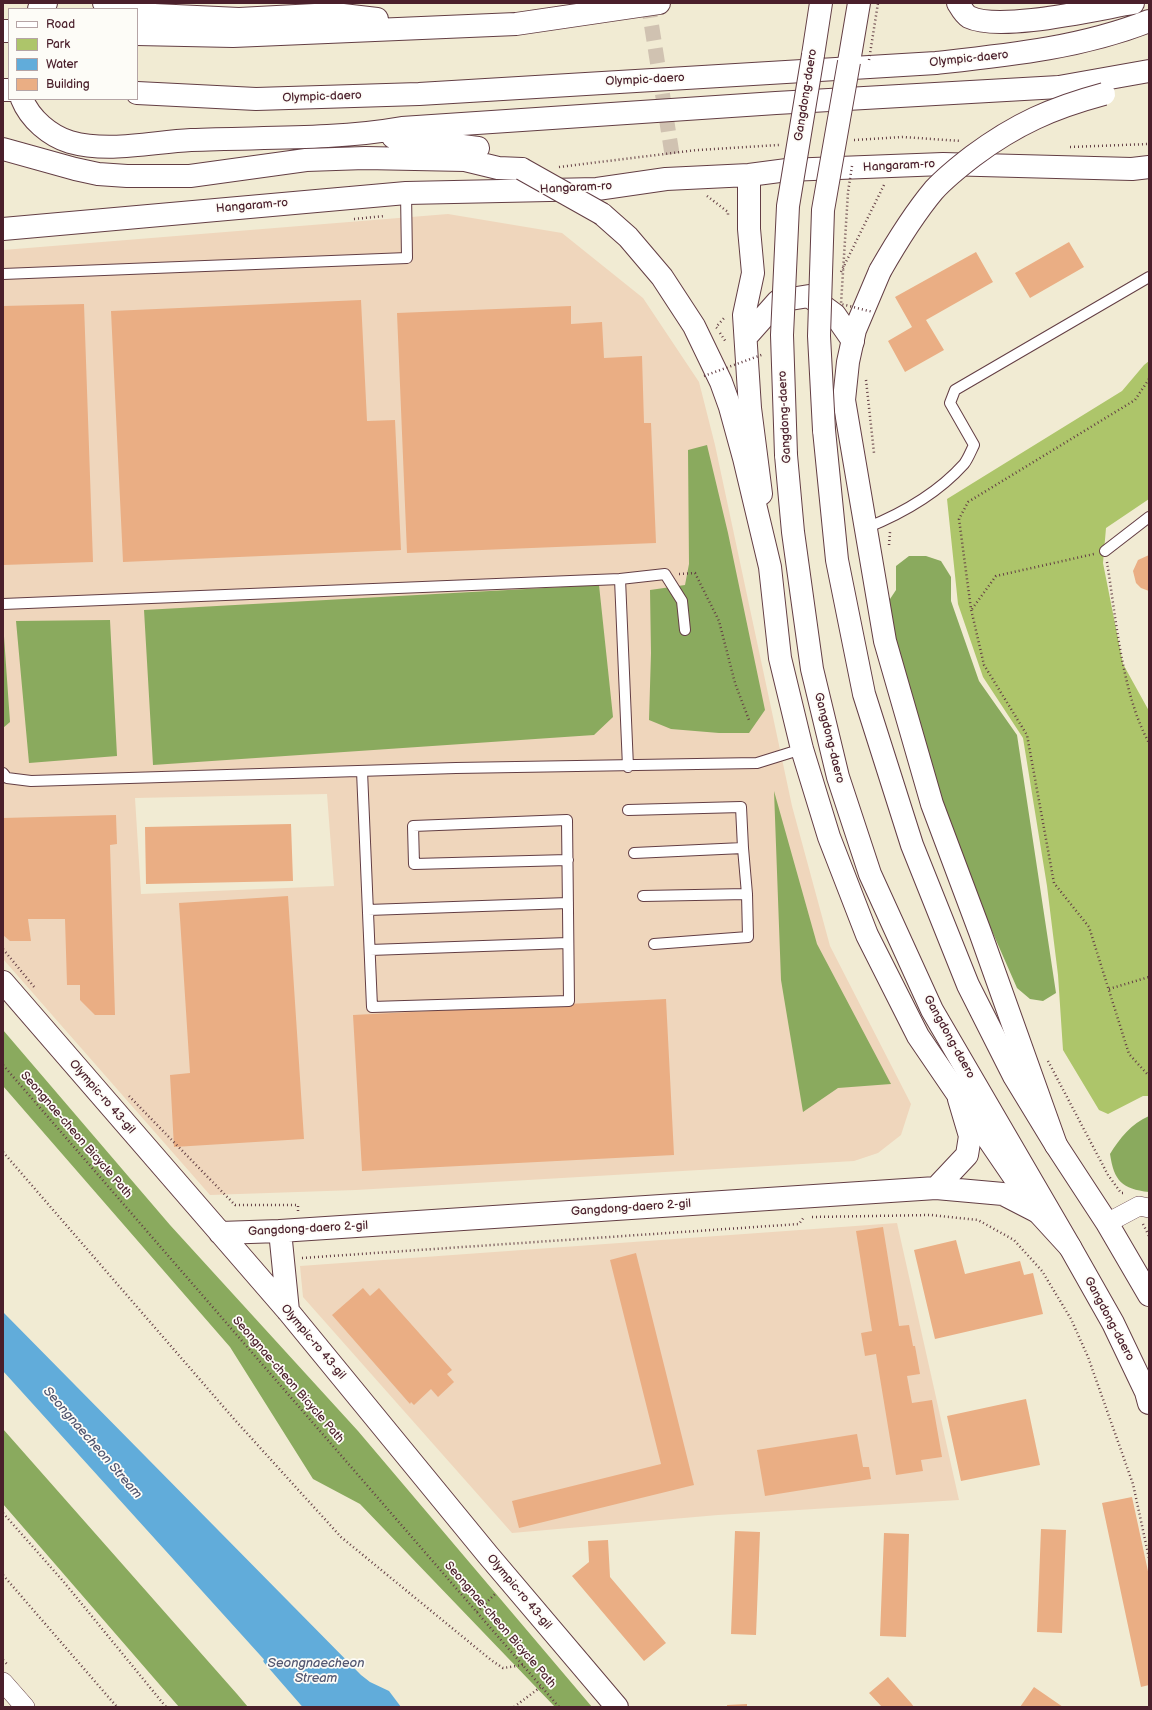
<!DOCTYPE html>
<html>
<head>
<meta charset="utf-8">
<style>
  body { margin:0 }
  #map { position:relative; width:1152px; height:1710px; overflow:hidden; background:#f1ebd3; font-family:"Balsamiq Sans",sans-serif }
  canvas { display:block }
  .frame { position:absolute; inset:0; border:4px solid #4a1f2b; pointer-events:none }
  .legend { position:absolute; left:8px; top:8px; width:130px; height:92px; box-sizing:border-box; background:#fdfcf7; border:1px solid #b5a4a5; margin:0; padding:5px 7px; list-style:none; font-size:12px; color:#4a1f2b }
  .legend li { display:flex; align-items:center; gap:8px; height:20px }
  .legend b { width:20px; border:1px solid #b5a4a5 }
</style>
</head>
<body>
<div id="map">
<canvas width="1152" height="1710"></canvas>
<div class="frame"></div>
<ul class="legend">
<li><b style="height:5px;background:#fff"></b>Road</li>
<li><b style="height:11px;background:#adc56a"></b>Park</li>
<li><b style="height:11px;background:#61acda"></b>Water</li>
<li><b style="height:11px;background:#eaae84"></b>Building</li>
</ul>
</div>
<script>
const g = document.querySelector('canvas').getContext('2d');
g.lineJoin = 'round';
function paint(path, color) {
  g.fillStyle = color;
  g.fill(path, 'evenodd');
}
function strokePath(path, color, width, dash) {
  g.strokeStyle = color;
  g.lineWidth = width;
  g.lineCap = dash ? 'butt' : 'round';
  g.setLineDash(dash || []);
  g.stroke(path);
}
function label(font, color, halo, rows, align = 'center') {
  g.font = font + ' "Balsamiq Sans",sans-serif';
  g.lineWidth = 3.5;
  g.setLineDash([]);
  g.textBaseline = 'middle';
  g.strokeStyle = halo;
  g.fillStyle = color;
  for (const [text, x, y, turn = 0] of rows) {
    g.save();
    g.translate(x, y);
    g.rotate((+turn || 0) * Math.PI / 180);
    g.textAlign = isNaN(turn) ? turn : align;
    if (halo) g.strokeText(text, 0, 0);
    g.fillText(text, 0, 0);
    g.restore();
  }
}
paint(new Path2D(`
  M 448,214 L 562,233 L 643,298 L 699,382 L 715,445 L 792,806 L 830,946 L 911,1104 L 901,1135 L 878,1153 L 854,1161 L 356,1190 L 210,1195 L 3,959 L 3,250 ZM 327,794 L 334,886 L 141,894 L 135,798 Z
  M 897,1223 L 959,1500 L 718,1515 L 512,1533 L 303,1297 L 300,1266 Z`), '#efd6bc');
paint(new Path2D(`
  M 1149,361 L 1149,499 L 1106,528 L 1103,563 L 1123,664 L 1149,711 L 1149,1096 L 1143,1096 L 1108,1114 L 1099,1110 L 1063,1050 L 1058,975 L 1047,886 L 1023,738 L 983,677 L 958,604 L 947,499 L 1122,391 L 1144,365 Z`), '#adc56a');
paint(new Path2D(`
  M 707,445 L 728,533 L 765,710 L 749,733 L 719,733 L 671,729 L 649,720 L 651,653 L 650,590 L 685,585 L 689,564 L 688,450 Z
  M 909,556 L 926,556 L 941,561 L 951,577 L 951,601 L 979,681 L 1017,735 L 1056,993 L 1043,1001 L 1030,999 L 1017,988 L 935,801 L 886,605 L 896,590 L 896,566 Z
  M 599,585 L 613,717 L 594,735 L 153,765 L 144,610 Z
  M 110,620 L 117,756 L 29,763 L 16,621 Z
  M 3,622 L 10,722 L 3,728 Z
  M 774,791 L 817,944 L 891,1084 L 838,1088 L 803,1112 L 781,980 Z
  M 3,1030 L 170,1225 L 358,1431 L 592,1707 L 555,1707 L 360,1504 L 313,1479 L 230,1347 L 3,1086 Z
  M 1149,1116 L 1149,1192 C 1122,1189 1114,1181 1110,1154 C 1120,1138 1131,1124 1149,1116 Z
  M 3,1429 L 237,1694 L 248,1707 L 179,1707 L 3,1504 Z`), '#8aaa5e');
paint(new Path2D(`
  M 3,1312 L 361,1675 L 370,1682 L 389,1691 L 401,1707 L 307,1707 L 3,1371 Z`), '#61acda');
strokePath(new Path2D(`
  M 266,1661 L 306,1707`), '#61acda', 5);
paint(new Path2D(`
  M 1069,242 L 1084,267 L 1030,298 L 1015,273 Z
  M 976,252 L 993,282 L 926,320 L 944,350 L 905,372 L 888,341 L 912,327 L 895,297 Z
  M 361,300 L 367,421 L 395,420 L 401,550 L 123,562 L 111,311 Z
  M 84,304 L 93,562 L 3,565 L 3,306 Z
  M 571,306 L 571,324 L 602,322 L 604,358 L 642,356 L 644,423 L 651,423 L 656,543 L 407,553 L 397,313 Z
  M 1149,555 L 1149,591 L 1141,588 L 1136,583 L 1133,571 L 1138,560 Z
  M 116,815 L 117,844 L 110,845 L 115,1015 L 95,1015 L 80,1000 L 80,985 L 67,985 L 65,919 L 28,919 L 31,941 L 10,941 L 3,935 L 3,818 Z
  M 291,824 L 293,881 L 146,884 L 145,827 Z
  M 288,896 L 304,1139 L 174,1147 L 170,1075 L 190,1073 L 179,903 Z
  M 666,999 L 674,1155 L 362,1171 L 353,1015 Z
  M 883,1227 L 899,1326 L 909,1325 L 913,1346 L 915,1346 L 920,1374 L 907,1376 L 912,1403 L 932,1400 L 942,1457 L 921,1460 L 923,1471 L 896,1475 L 876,1354 L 865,1356 L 861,1333 L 872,1331 L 856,1231 Z
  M 956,1240 L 965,1274 L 1020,1261 L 1024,1275 L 1033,1273 L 1043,1314 L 935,1339 L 914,1250 Z
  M 636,1253 L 694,1485 L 519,1528 L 512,1501 L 661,1464 L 610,1260 Z
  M 363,1288 L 370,1296 L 379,1288 L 452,1370 L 447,1374 L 454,1382 L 438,1397 L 431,1389 L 414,1405 L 411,1402 L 410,1404 L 332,1315 Z
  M 1026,1399 L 1040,1465 L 961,1481 L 947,1416 Z
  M 857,1434 L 863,1467 L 869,1467 L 871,1479 L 765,1496 L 757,1450 Z
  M 1132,1497 L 1149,1576 L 1149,1685 L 1141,1687 L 1102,1503 Z
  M 1041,1529 L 1066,1530 L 1062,1633 L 1037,1632 Z
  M 735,1531 L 760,1532 L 756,1635 L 731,1634 Z
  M 884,1533 L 909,1534 L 906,1637 L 880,1636 Z
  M 608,1540 L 610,1577 L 666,1643 L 644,1661 L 572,1576 L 589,1562 L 588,1541 Z
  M 888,1677 L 911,1703 L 914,1707 L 882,1707 L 869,1693 Z
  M 1034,1687 L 1063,1707 L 1020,1707 Z
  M 747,1704 L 747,1707 L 727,1707 L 727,1705 Z`), '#eaae84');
strokePath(new Path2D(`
  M 648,3 L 672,154`), '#d0c2b1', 15, [15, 8]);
const service = new Path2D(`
  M 3,274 L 407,258 L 406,193
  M 866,528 C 901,514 938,493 964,464 C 968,459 971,451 974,445 L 950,403 L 955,390 L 1149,277
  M 1105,551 L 1149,517
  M 620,579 L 665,574 L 682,601 L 685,630
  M 3,604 L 620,579 L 628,767
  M 362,771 L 372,1007 L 569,1001 L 567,820 L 413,826 L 414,864 L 568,860
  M 3,773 L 7,778 L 31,781 L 456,768 L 757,763 L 802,749
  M 628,810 L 741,807 L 743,848 L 634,853
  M 743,848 L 747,894
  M 643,896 L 747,894 L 748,937 L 654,944
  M 368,910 L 568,903
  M 370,950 L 568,943`);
const minor = new Path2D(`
  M 1107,1223 L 1139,1206 L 1149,1208
  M 3,1682 L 25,1707`);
const tertiary = new Path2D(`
  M 749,175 L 749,229 L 753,273 L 744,315 L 750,408 L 761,494
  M 3,229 L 406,193 L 597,189 L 666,179 L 749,175 L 787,170 L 943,164 L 1132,169 L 1149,167
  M 746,337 L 778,301 L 809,296 L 835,315 L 853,341
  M 3,982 L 288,1311 L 488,1555 L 617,1707
  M 936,1188 L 967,1155 L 970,1136 L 959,1099
  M 280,1231 L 288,1311
  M 220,1233 L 280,1231 L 936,1188 L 1003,1194 L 1038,1212`);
const primary = new Path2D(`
  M 813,55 L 821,3
  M 849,62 L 859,3
  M 824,430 L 837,560 L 864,694 L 912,845 L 968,985 L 1014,1076 L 1056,1145 L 1107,1223 L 1149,1295
  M 786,455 L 793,532 L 812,669 L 838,777 L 870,874 L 932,1010 L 1070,1247 L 1113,1323 L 1146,1392 L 1149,1403`);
const trunk = new Path2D(`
  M 104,3 L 125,9
  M 958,3 C 961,8 964,14 969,17 C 1000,32 1097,9 1133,3
  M 39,9 L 46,3
  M 137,12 L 154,15 L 239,19 L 334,14 L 377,19
  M 3,31 L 9,31
  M 137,34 L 233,36 L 516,24 L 659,3
  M 3,90 L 9,90
  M 137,93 L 256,99 L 419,94 L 936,63 C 1009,55 1080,48 1149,21
  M 22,99 C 30,119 50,136 70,142 C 109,153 152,142 191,140 C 260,137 334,140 402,128 L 776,103 L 1059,87 L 1149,71
  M 393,137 L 478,148
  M 3,149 L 75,169 L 98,174 L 127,176 L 190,176 L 306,160 L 365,158 L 465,160 L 498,168 L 522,169
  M 602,214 L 628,237 L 662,277 L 694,326 L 721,382 L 730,407 L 744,458 L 770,567 L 780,658 L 802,749 L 829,837 L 867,935 L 918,1036 L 1038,1212 L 1070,1247
  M 880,271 L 855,330 L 848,362 L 844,400 L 885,641 L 932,804 L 980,932 L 1056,1145`);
strokePath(service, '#633e44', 12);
strokePath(minor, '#633e44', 20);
strokePath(tertiary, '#633e44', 24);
strokePath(primary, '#633e44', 24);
strokePath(trunk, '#633e44', 24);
strokePath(new Path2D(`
  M 854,140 L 903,137 L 961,141
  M 1070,147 L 1149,144
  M 559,167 L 697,150 L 779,145
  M 707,196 L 728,212 L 728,217
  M 354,219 L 385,216
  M 841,272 L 884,185
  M 717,328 L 716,327 L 725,317
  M 720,333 L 726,342
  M 1149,379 L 1135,400 L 968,502 L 959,519 L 971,609 L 984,665 L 1027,735 L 1054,883 L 1089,927 L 1129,1054 L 1149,1076
  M 866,380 L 874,453
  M 889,545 L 890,532
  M 1107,562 C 1116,618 1122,694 1149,743
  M 679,574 L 695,573 L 719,621 L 735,683 L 749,720
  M 972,609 L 996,576 L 1094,554
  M 3,949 L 35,988
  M 1109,989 L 1149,977
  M 1048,1061 L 1108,1175 L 1121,1193 L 1125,1193
  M 3,1065 L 559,1707
  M 129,1096 L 235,1205 L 298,1205 L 298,1212
  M 3,1152 L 234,1419 L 341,1537 L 491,1660 L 503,1668 L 523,1665
  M 812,1217 L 931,1215 L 978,1220 L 1014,1240 L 1042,1271 L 1071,1319 L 1088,1357 L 1133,1484 L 1149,1558
  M 1143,1224 L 1149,1236
  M 302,1258 L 799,1224 L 804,1217
  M 3,1513 L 63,1581 L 166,1707
  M 3,1575 L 117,1707
  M 477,1612 L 496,1593
  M 3,1660 L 7,1664
  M 514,1707 L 542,1686`), '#633e44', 2.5, [1, 3]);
strokePath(service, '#fff', 10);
strokePath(minor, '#fff', 19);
strokePath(tertiary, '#fff', 22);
strokePath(primary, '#fff', 22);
strokePath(trunk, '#fff', 22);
const primaryBridge = new Path2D(`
  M 824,430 L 819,336 L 823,210 L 849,62
  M 786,455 L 782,335 L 788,206 L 813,55`);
const trunkBridge = new Path2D(`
  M 522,169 L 602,214
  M 880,271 C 896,243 913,215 934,190 C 946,177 960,166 973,156 C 1016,124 1052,108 1104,94`);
strokePath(primaryBridge, '#633e44', 24, []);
strokePath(trunkBridge, '#633e44', 24, []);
strokePath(new Path2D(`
  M 869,60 L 878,3
  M 852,166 L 848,192 L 841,304 L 873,312
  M 704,376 L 764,354`), '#633e44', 2.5, [1, 3]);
strokePath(primaryBridge, '#fff', 22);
strokePath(trunkBridge, '#fff', 22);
label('12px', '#4a1f2b', '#fdfcf7', [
  ["Olympic-daero",969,59,-6],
  ["Olympic-daero",645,80,-3],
  ["Gangdong-daero",806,95,-81],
  ["Olympic-daero",322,97,-2],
  ["Hangaram-ro",899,166,-3],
  ["Hangaram-ro",576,188,-3],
  ["Hangaram-ro",252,206,-5],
  ["Gangdong-daero",785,417,-93],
  ["Gangdong-daero",829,738,76],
  ["Gangdong-daero",949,1037,61],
  ["Olympic-ro 43-gil",102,1097,49],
  ["Seongnae-cheon Bicycle Path",76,1135,49],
  ["Gangdong-daero 2-gil",631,1208,-4],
  ["Gangdong-daero 2-gil",308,1229,-3],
  ["Gangdong-daero",1109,1319,62],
  ["Olympic-ro 43-gil",313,1342,50],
  ["Seongnae-cheon Bicycle Path",288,1380,49],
  ["Olympic-ro 43-gil",519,1592,50],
  ["Seongnae-cheon Bicycle Path",500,1625,49]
]);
label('italic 13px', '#535771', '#fdfcf7', [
  ["Seongnaecheon Stream",92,1443,49],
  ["Seongnaecheon",316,1664],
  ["Stream",316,1679]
]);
</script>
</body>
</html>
